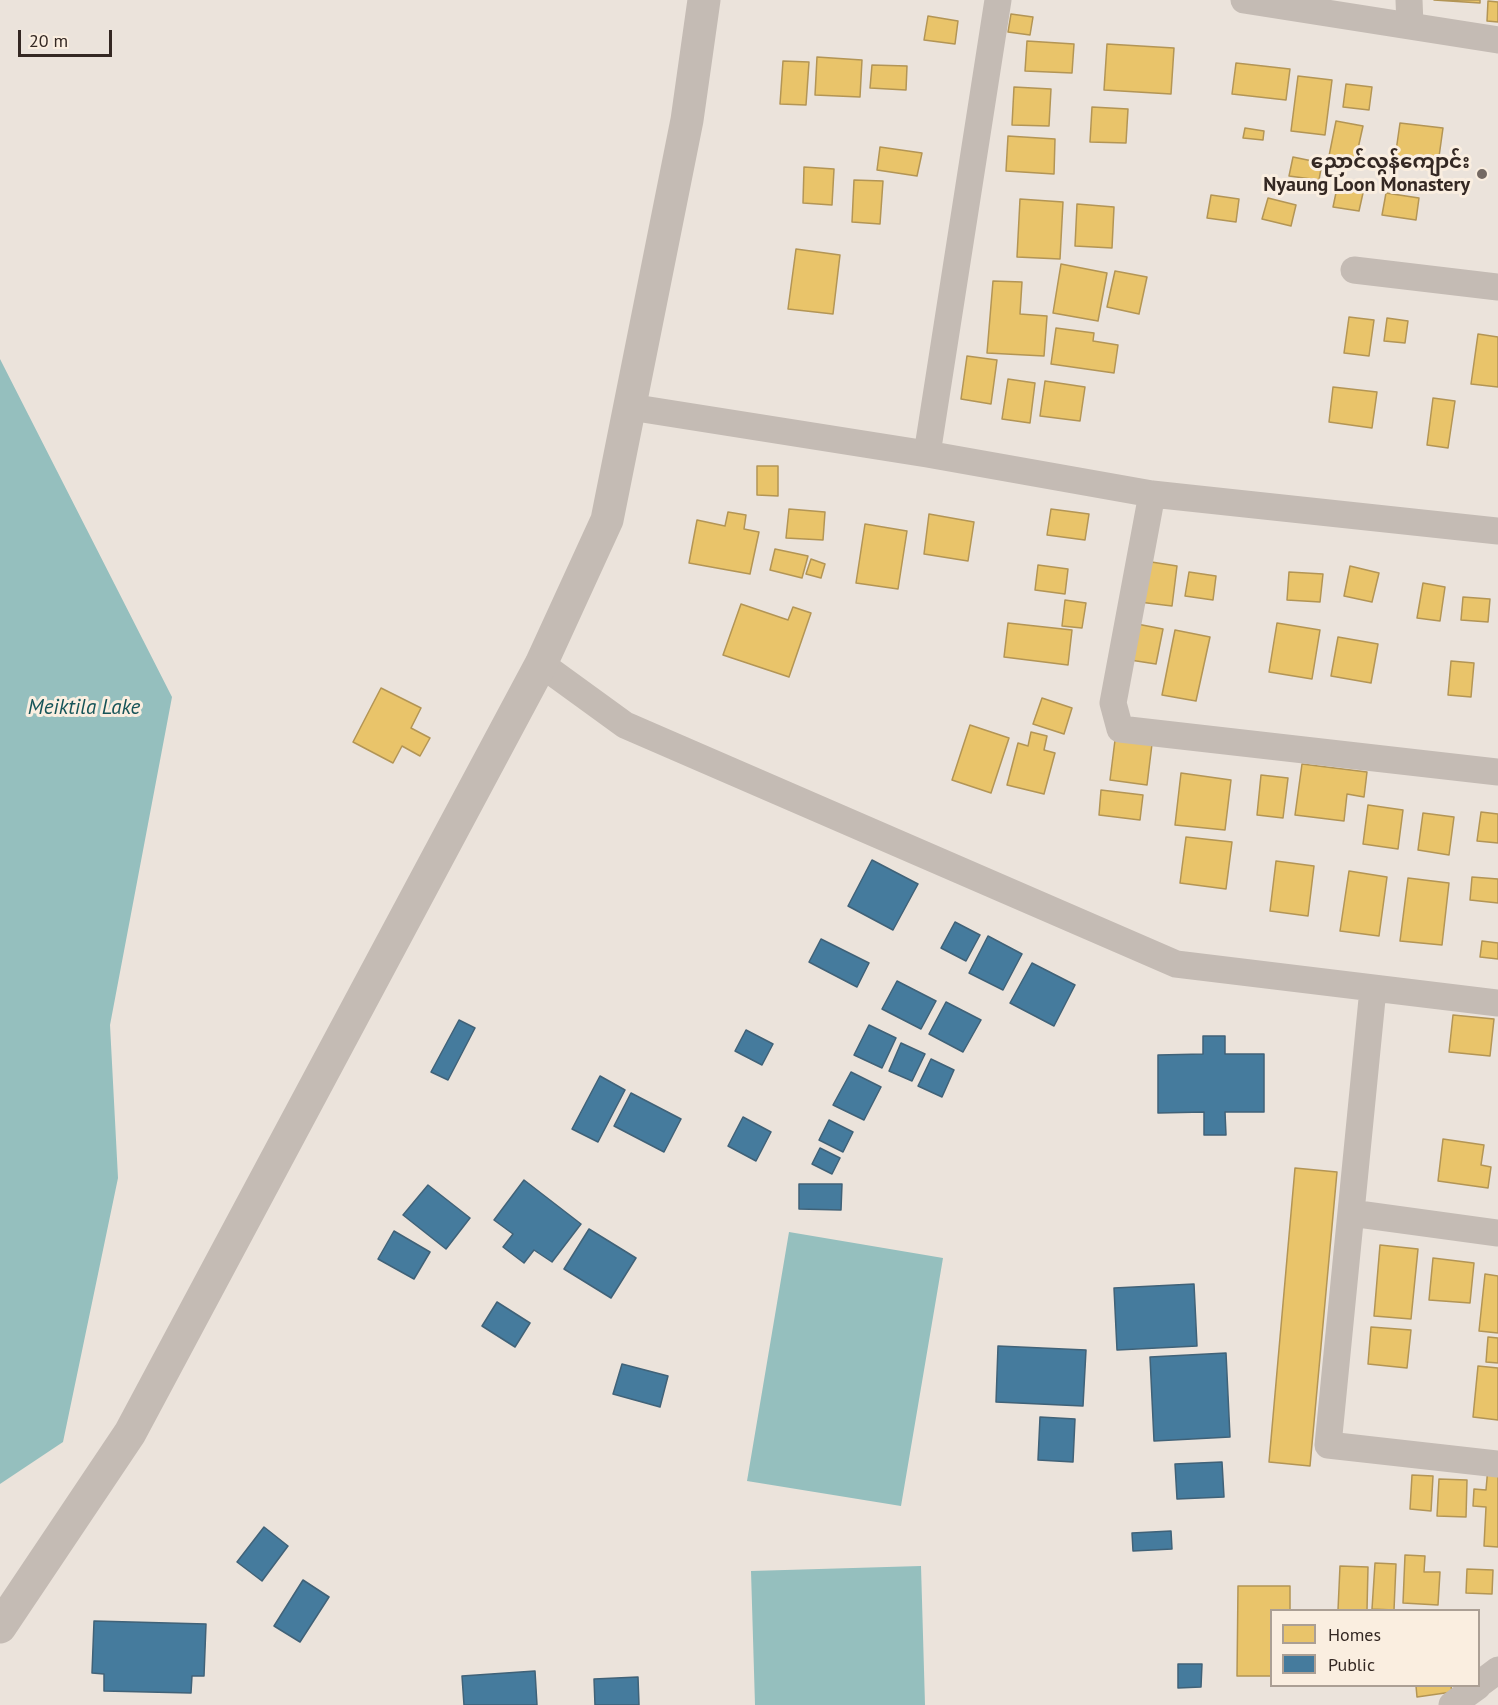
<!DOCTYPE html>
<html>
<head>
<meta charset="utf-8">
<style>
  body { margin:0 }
  #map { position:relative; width:1498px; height:1705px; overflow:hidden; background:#ebe3db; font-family:"PT Sans",sans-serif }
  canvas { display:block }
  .legend { position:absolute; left:1270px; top:1609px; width:210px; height:78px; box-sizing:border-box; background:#faeee0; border:2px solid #ab9f94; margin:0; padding:8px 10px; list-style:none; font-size:18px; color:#342823 }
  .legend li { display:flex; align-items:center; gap:12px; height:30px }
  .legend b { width:30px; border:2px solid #ab9f94 }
  .scale { position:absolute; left:18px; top:30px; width:94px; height:27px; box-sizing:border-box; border:3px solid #342823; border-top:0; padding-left:8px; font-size:18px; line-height:21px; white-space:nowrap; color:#342823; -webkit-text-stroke:4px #faeee0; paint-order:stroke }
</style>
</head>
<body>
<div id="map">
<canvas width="1498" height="1705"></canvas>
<ul class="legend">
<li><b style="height:16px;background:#e9c46a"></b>Homes</li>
<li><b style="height:16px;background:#457b9d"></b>Public</li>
</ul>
<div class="scale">20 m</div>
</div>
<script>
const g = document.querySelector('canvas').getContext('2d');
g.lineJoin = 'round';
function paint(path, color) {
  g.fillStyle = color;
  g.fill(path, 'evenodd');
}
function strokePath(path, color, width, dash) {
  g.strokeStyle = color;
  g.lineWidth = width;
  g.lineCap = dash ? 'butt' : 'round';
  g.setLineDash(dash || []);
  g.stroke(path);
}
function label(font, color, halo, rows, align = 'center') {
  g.font = font + ' "PT Sans","Noto Sans Myanmar",sans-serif';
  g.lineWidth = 6;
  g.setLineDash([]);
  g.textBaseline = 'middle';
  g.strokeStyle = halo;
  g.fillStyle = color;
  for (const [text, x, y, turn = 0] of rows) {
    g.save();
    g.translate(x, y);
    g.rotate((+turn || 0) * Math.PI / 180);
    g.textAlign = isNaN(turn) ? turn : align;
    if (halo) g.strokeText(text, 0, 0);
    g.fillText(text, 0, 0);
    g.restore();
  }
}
paint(new Path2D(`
  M 0,359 L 172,697 L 110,1025 L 118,1178 L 63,1442 L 0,1484 Z
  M 789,1232 L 943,1258 L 901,1506 L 747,1481 Z
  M 921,1566 L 925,1705 L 755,1705 L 751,1571 Z`), '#95bfbe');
const homes = new Path2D(`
  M 1434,0 L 1480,0 L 1480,3 Z
  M 1488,1 L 1498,2 L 1498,22 L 1487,21 Z
  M 1011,14 L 1033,17 L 1030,35 L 1008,32 Z
  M 928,16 L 958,21 L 955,44 L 924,40 Z
  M 1027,41 L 1074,44 L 1072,73 L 1025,71 Z
  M 1107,44 L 1174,48 L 1171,94 L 1104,90 Z
  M 817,57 L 862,60 L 860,97 L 815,95 Z
  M 783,61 L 809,62 L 806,105 L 780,104 Z
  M 1236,63 L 1290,69 L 1286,100 L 1232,94 Z
  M 872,65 L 907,66 L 906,90 L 870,88 Z
  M 1298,76 L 1332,80 L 1325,135 L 1291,131 Z
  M 1346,84 L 1372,87 L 1369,110 L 1343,107 Z
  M 1014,87 L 1051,89 L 1049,126 L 1012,125 Z
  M 1092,107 L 1128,109 L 1126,143 L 1090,142 Z
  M 1336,121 L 1363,126 L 1355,162 L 1329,156 Z
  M 1400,123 L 1443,128 L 1437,171 L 1394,165 Z
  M 1245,128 L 1264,131 L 1263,140 L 1243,138 Z
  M 1008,136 L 1055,139 L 1054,174 L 1006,171 Z
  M 880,147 L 922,153 L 917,176 L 877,170 Z
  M 1293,157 L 1322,163 L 1319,180 L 1289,176 Z
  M 804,167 L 834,169 L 832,205 L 803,203 Z
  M 854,180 L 883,181 L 880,224 L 852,222 Z
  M 1337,188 L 1363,193 L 1359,211 L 1333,207 Z
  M 1386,193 L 1419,198 L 1416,220 L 1382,215 Z
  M 1211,195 L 1239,199 L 1236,222 L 1207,218 Z
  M 1268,198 L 1296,205 L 1291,226 L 1262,219 Z
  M 1020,199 L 1063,202 L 1060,259 L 1017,257 Z
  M 1077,204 L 1114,207 L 1112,248 L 1075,246 Z
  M 796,249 L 840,255 L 833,314 L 788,309 Z
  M 1061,264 L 1107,273 L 1098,321 L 1053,313 Z
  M 1115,271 L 1147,277 L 1139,314 L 1107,307 Z
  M 993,281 L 1022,282 L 1020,314 L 1047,316 L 1044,356 L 987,353 Z
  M 1349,317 L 1374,320 L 1369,356 L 1344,353 Z
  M 1387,318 L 1408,321 L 1405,343 L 1384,341 Z
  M 1056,328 L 1094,333 L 1093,341 L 1118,345 L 1114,373 L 1051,364 Z
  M 1478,334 L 1498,337 L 1498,387 L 1471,384 Z
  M 967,356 L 997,360 L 991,404 L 961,399 Z
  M 1008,379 L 1035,383 L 1030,423 L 1002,419 Z
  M 1045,381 L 1085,387 L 1080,421 L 1040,416 Z
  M 1333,387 L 1377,392 L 1372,428 L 1329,422 Z
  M 1433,398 L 1455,401 L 1448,448 L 1427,445 Z
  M 757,466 L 778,466 L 778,496 L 757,495 Z
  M 789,509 L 825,512 L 823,540 L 786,538 Z
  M 1051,509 L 1089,514 L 1085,540 L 1047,535 Z
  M 728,512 L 746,515 L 744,529 L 759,532 L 750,574 L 689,563 L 697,520 L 725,526 Z
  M 929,514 L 974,522 L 968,561 L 924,554 Z
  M 865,524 L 907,531 L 898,589 L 856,583 Z
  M 775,549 L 808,556 L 802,578 L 770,570 Z
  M 811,559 L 825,564 L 821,578 L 806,574 Z
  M 1145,561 L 1177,566 L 1172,606 L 1139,602 Z
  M 1038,565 L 1068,569 L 1065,594 L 1035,590 Z
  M 1350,566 L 1379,573 L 1372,602 L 1344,596 Z
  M 1189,572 L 1216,576 L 1213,600 L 1185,596 Z
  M 1289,572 L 1323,574 L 1320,602 L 1287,600 Z
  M 1423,583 L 1445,587 L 1440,621 L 1417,618 Z
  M 1463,597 L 1490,599 L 1488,622 L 1461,620 Z
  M 1065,600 L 1086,603 L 1082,628 L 1062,626 Z
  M 741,604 L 788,620 L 793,607 L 811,613 L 789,677 L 723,655 Z
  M 1008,623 L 1072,630 L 1068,665 L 1004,657 Z
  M 1277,623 L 1320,630 L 1312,679 L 1269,672 Z
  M 1137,624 L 1163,629 L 1156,664 L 1130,660 Z
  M 1175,630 L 1210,637 L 1196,701 L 1162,695 Z
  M 1338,637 L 1378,644 L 1371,683 L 1331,676 Z
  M 1451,661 L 1474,663 L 1471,697 L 1448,695 Z
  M 381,688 L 421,708 L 411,728 L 430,738 L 420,756 L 402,746 L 393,763 L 353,742 Z
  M 1042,698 L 1072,708 L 1064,734 L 1033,724 Z
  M 970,725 L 1009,738 L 991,793 L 952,780 Z
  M 1031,732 L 1047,736 L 1044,750 L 1055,753 L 1044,794 L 1007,785 L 1018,743 L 1028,746 Z
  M 1115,740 L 1152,744 L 1147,785 L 1110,780 Z
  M 1302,764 L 1367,772 L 1364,797 L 1347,794 L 1344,821 L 1295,815 Z
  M 1181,773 L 1231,780 L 1225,830 L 1175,825 Z
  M 1261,775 L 1288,778 L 1283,818 L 1257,815 Z
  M 1101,790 L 1143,795 L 1140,820 L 1099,815 Z
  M 1368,805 L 1403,810 L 1398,849 L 1363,844 Z
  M 1481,812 L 1498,814 L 1498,843 L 1477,841 Z
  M 1423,813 L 1454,817 L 1449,855 L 1418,850 Z
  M 1186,837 L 1232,842 L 1226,889 L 1180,883 Z
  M 1276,861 L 1314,866 L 1308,916 L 1270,911 Z
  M 1349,871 L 1387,877 L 1379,936 L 1340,931 Z
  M 1472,877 L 1498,879 L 1498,903 L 1470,900 Z
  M 1408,878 L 1449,883 L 1442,945 L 1400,941 Z
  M 1482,941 L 1498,943 L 1498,959 L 1480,957 Z
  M 1453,1015 L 1494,1019 L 1490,1056 L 1449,1052 Z
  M 1443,1139 L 1484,1145 L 1481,1165 L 1491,1167 L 1488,1188 L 1438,1181 Z
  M 1295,1168 L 1337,1172 L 1310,1466 L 1269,1462 Z
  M 1380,1245 L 1418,1249 L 1411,1319 L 1374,1316 Z
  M 1433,1258 L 1474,1263 L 1470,1303 L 1429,1300 Z
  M 1485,1274 L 1498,1276 L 1498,1333 L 1479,1331 Z
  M 1371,1327 L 1411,1330 L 1407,1368 L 1368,1364 Z
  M 1488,1337 L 1498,1338 L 1498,1363 L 1486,1362 Z
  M 1478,1366 L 1498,1368 L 1498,1420 L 1473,1417 Z
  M 1488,1467 L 1498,1468 L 1498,1547 L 1484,1546 L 1486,1507 L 1473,1506 L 1474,1489 L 1486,1490 Z
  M 1412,1475 L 1433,1476 L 1431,1511 L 1410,1509 Z
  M 1439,1479 L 1467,1480 L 1466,1517 L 1437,1516 Z
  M 1405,1555 L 1425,1556 L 1424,1572 L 1440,1572 L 1438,1605 L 1403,1603 Z
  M 1375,1563 L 1396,1564 L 1394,1610 L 1372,1609 Z
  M 1340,1566 L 1368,1567 L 1367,1610 L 1338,1610 Z
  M 1467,1569 L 1493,1570 L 1492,1594 L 1466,1593 Z
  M 1238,1586 L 1290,1586 L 1290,1610 L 1272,1610 L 1272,1676 L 1237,1676 Z
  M 1416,1686 L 1451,1686 L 1452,1692 L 1417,1697 Z`);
paint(homes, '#e9c46a');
strokePath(homes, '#b39555', 1.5);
const public = new Path2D(`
  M 872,860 L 918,884 L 893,930 L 848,906 Z
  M 955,922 L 980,935 L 966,961 L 941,948 Z
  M 988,936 L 1022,954 L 1003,990 L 969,973 Z
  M 821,939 L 869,963 L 857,987 L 809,962 Z
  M 1032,963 L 1075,985 L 1054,1026 L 1010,1003 Z
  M 897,981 L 936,1001 L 921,1029 L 882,1009 Z
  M 946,1002 L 981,1020 L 963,1052 L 929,1034 Z
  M 459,1020 L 475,1028 L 448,1080 L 431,1072 Z
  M 869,1025 L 896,1038 L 882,1068 L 854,1055 Z
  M 746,1030 L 773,1044 L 762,1065 L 735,1051 Z
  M 1203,1036 L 1225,1036 L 1225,1054 L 1264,1054 L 1264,1112 L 1225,1112 L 1226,1135 L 1204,1135 L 1204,1112 L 1158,1113 L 1158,1055 L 1203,1054 Z
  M 901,1043 L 925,1054 L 912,1081 L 889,1071 Z
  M 931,1059 L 954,1070 L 942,1097 L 918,1086 Z
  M 851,1072 L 881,1087 L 864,1120 L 833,1105 Z
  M 600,1076 L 625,1090 L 598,1142 L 572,1129 Z
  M 631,1093 L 681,1119 L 664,1152 L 614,1126 Z
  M 743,1117 L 771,1132 L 756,1161 L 728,1146 Z
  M 829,1120 L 853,1132 L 843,1152 L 819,1140 Z
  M 820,1148 L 840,1158 L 832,1174 L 812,1164 Z
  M 524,1180 L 581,1224 L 552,1262 L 534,1250 L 524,1263 L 503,1247 L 513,1234 L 494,1220 Z
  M 799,1184 L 842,1184 L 841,1210 L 799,1209 Z
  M 428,1185 L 470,1218 L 446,1249 L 403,1215 Z
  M 589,1229 L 636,1258 L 611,1298 L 564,1269 Z
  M 394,1231 L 430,1252 L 414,1279 L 378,1259 Z
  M 1194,1284 L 1197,1346 L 1117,1350 L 1114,1288 Z
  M 497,1302 L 530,1323 L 515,1347 L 482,1326 Z
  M 998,1346 L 1086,1350 L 1083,1406 L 996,1402 Z
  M 1226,1353 L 1230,1437 L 1154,1441 L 1150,1357 Z
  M 622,1364 L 668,1376 L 660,1407 L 613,1394 Z
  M 1040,1417 L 1075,1419 L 1073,1462 L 1038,1460 Z
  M 1222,1462 L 1224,1497 L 1177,1499 L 1175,1464 Z
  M 264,1527 L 288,1546 L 262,1581 L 237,1562 Z
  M 1171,1531 L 1172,1549 L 1133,1551 L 1132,1533 Z
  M 303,1580 L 329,1597 L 300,1642 L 274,1626 Z
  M 94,1621 L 206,1624 L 204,1676 L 192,1676 L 191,1693 L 104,1691 L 104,1674 L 92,1673 Z
  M 1178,1664 L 1202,1664 L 1201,1687 L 1178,1688 Z
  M 535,1671 L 537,1705 L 464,1705 L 462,1676 Z
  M 638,1677 L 639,1705 L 595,1705 L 594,1679 Z`);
paint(public, '#457b9d');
strokePath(public, '#406278', 1.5);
strokePath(new Path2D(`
  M 1244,0 L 1498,40
  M 1409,0 L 1410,25
  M 1354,270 L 1498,287
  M 630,407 L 927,454 L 1152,494 L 1498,531
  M 927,454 L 998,0
  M 1152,494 L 1113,703 L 1120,729 L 1498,772
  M 541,664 L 625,725 L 1176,964 L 1498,1003
  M 1373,989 L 1328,1445 L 1498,1464
  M 1351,1213 L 1498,1233
  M 1478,1685 L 1498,1670
  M 1452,1705 L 1478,1686`), '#c4bbb4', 27);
strokePath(new Path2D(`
  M 0,1627 L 130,1433 L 541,664 L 607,520 L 687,120 L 704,0`), '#c4bbb4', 33);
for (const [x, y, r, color] of [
  [1482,174,6,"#746963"]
]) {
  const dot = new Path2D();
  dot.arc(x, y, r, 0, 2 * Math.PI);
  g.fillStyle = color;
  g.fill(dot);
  strokePath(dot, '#faeee0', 2);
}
label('bold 20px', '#342823', '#faeee0', [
  ["ညောင်လွန်ကျောင်း",1470,162],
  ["Nyaung Loon Monastery",1470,185]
], 'right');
label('italic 21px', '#165458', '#faeee0', [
  ["Meiktila Lake",84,708]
]);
</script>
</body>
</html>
